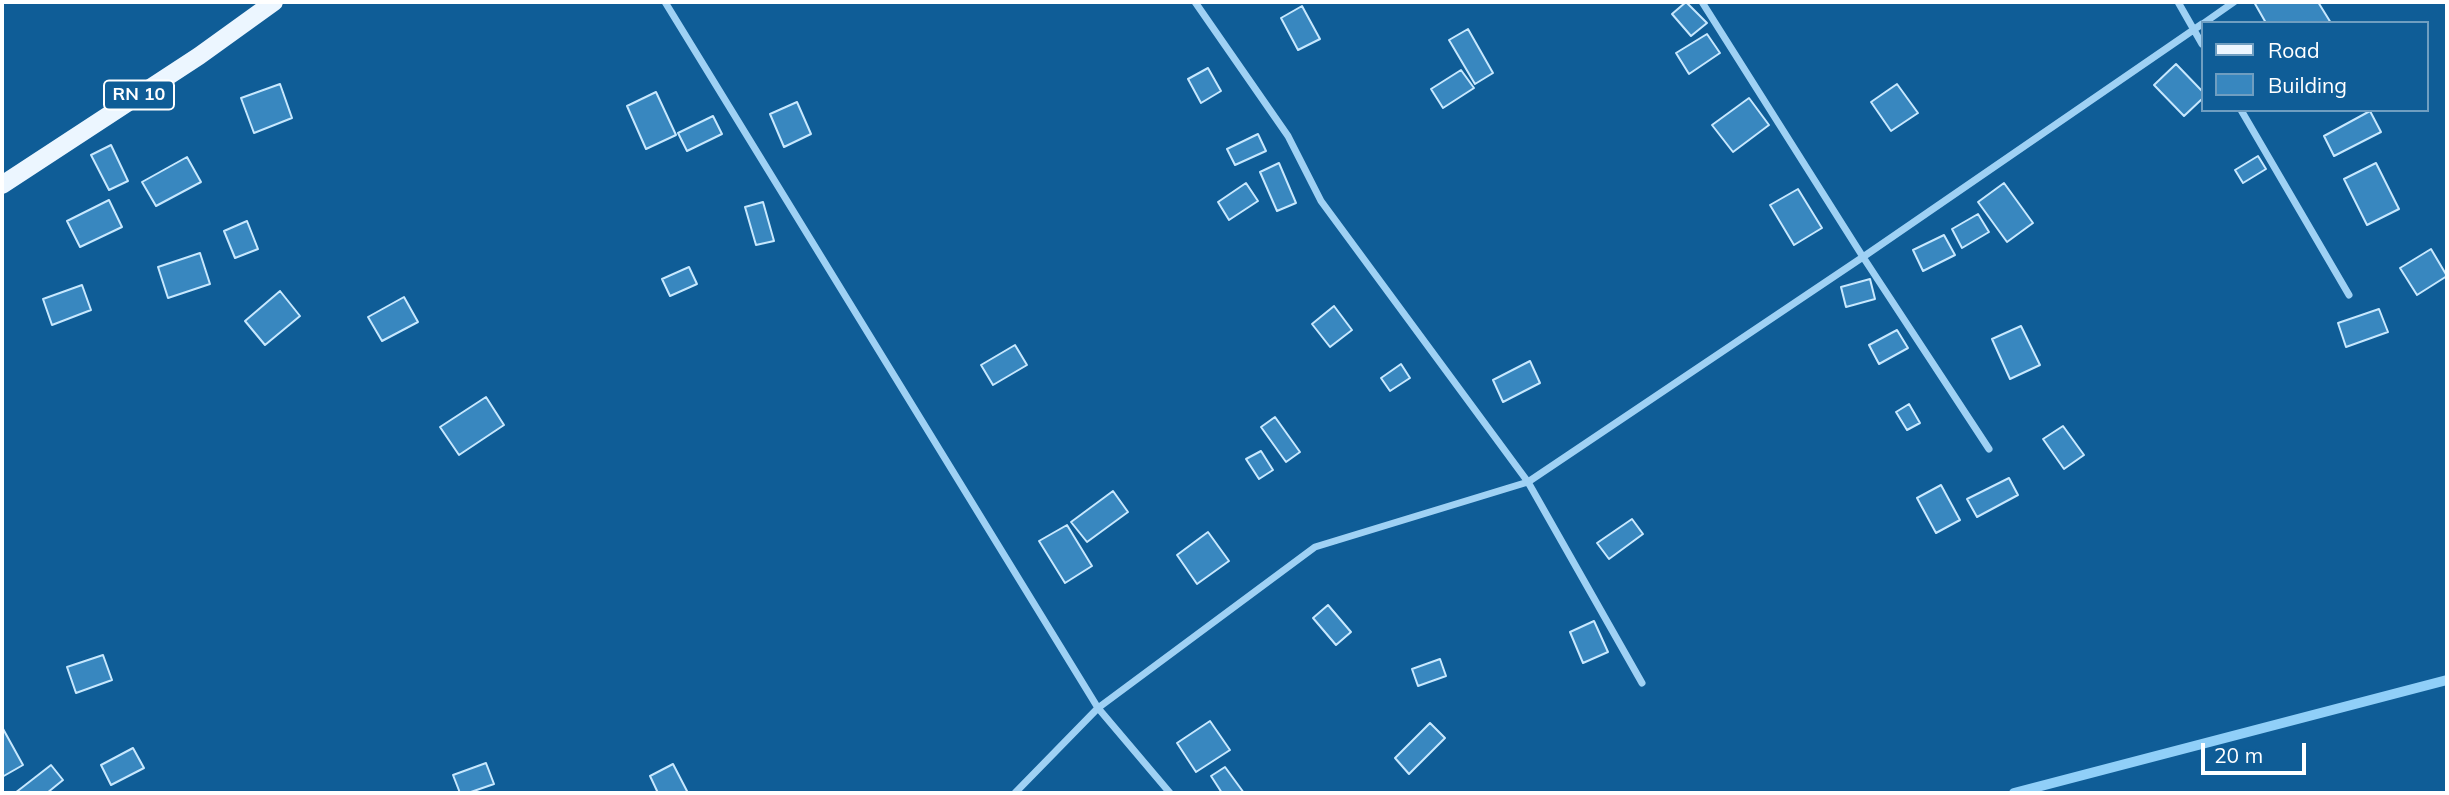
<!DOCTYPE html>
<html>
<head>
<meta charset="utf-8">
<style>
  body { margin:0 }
  #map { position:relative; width:2449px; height:795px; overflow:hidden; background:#0f5d97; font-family:Mulish,sans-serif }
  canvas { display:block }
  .frame { position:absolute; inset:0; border:4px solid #fff; pointer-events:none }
  .legend { position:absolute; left:2201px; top:21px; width:228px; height:91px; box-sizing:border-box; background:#0f5d97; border:2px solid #6f9ec1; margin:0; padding:9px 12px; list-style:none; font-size:21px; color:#fff }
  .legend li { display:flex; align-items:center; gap:14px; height:35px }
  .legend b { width:35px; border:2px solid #6f9ec1 }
  .scale { position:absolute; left:2201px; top:743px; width:105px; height:32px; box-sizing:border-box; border:4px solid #fff; border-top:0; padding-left:9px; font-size:21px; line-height:24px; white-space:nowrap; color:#fff; -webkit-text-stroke:5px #0f5d97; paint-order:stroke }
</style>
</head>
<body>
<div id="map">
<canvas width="2449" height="795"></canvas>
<div class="frame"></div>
<ul class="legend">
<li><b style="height:9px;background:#ecf6ff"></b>Road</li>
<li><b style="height:19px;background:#3887bf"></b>Building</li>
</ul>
<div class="scale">20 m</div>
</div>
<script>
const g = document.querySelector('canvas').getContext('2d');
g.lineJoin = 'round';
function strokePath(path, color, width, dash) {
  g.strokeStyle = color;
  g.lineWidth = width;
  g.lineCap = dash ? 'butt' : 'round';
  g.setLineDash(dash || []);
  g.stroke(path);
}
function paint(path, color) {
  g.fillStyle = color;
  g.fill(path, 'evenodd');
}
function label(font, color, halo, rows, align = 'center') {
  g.font = font + ' Mulish,sans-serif';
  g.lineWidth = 6;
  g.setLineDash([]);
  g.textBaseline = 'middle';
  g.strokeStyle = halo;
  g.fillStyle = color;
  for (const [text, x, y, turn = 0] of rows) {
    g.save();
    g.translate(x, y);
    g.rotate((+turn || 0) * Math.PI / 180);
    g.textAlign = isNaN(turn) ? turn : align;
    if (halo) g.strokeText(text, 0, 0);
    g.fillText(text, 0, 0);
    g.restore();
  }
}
strokePath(new Path2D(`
  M 2014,793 L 2447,680`), '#90cff8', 10);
const building = new Path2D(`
  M 1686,2 L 1707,23 L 1691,36 L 1672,14 Z
  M 2254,2 L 2318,2 L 2331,23 L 2266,23 Z
  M 1302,6 L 1320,39 L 1298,50 L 1281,18 Z
  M 1468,29 L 1493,73 L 1475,84 L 1449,40 Z
  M 1707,34 L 1720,53 L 1689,74 L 1676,53 Z
  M 2176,64 L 2202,91 L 2202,99 L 2184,116 L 2154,85 Z
  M 1208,68 L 1221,91 L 1201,103 L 1188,79 Z
  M 1461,70 L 1474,88 L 1443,108 L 1431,89 Z
  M 280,84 L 292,118 L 254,133 L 241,98 Z
  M 1897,84 L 1918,113 L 1891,131 L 1871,102 Z
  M 656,92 L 676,135 L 646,149 L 627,106 Z
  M 1749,98 L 1769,125 L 1733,152 L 1712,125 Z
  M 797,102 L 811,134 L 784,147 L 770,114 Z
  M 2370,111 L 2381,132 L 2334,156 L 2324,136 Z
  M 713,116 L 722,134 L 687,151 L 678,133 Z
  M 1258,134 L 1266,151 L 1235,165 L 1227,149 Z
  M 111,145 L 128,181 L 109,190 L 91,155 Z
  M 2258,156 L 2266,169 L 2243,183 L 2235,170 Z
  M 187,157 L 201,182 L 156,206 L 142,182 Z
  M 1279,163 L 1296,203 L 1277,211 L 1260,172 Z
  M 2376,163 L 2399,209 L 2367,225 L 2344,179 Z
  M 1246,183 L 1258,201 L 1229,220 L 1218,202 Z
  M 2004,183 L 2033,223 L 2007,242 L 1978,202 Z
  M 1798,189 L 1822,228 L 1794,245 L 1770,205 Z
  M 109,200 L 122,227 L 80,247 L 67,221 Z
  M 763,202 L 774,241 L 756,245 L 745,207 Z
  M 1978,214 L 1989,232 L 1962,248 L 1952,229 Z
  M 247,221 L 258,249 L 235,258 L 224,231 Z
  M 1944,235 L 1955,255 L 1923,271 L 1913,250 Z
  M 2431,249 L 2447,276 L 2417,295 L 2400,268 Z
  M 200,253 L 210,284 L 168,298 L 158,267 Z
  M 689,267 L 697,284 L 670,296 L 662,279 Z
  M 1870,279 L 1875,299 L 1846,307 L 1841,287 Z
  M 82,285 L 91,310 L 52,325 L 43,299 Z
  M 280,291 L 300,316 L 265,345 L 245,321 Z
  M 404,297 L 418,322 L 382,341 L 368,317 Z
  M 1334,306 L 1352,330 L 1330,347 L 1312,324 Z
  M 2379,309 L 2388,332 L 2346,347 L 2338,323 Z
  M 2021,326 L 2040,365 L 2010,379 L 1992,339 Z
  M 1897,330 L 1908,348 L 1879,364 L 1869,345 Z
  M 1015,345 L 1027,365 L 993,385 L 981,365 Z
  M 1530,361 L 1540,383 L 1503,402 L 1493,380 Z
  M 1401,364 L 1410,378 L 1390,391 L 1381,378 Z
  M 486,397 L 504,425 L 459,455 L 440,427 Z
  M 1909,404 L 1920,423 L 1907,430 L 1896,412 Z
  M 1275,417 L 1300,452 L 1286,462 L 1261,427 Z
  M 2063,426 L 2084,455 L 2064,469 L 2043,439 Z
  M 1261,451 L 1273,470 L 1259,479 L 1246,459 Z
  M 2009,478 L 2018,495 L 1977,517 L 1967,499 Z
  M 1941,485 L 1960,520 L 1936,533 L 1917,498 Z
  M 1113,491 L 1128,512 L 1087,542 L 1071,522 Z
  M 1632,519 L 1643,534 L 1609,559 L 1597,543 Z
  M 1067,525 L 1092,566 L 1065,583 L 1039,541 Z
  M 1208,532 L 1229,561 L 1197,584 L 1177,555 Z
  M 1328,605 L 1351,632 L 1336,645 L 1313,618 Z
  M 1594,621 L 1608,652 L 1583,663 L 1570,632 Z
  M 103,655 L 112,680 L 76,693 L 67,667 Z
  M 1440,659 L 1446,676 L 1418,686 L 1412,669 Z
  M 1210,721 L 1230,750 L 1196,772 L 1177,743 Z
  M 1430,723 L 1445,738 L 1409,774 L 1395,758 Z
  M 2,727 L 23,765 L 2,777 Z
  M 133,748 L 144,768 L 111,785 L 101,765 Z
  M 486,763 L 494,784 L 468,793 L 460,793 L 453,775 Z
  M 673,764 L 688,793 L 658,793 L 650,776 Z
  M 51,765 L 63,780 L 47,793 L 15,793 Z
  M 1225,767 L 1244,793 L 1222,793 L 1211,776 Z`);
paint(building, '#3887bf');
strokePath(building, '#c7e8fe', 2);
strokePath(new Path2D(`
  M 665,2 L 1098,708 L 1170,793
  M 1195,2 L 1288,136 L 1321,201 L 1528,482 L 1642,683
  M 1702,2 L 1863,257 L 1989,449
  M 2178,2 L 2202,44
  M 2204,23 L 2234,2
  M 2241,110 L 2349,295
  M 1015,793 L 1098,708 L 1315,547 L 1528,482 L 1863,257 L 2202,24`), '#9fd1f4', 7);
strokePath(new Path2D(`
  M 2,185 L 199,56 L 274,2`), '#ecf6ff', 18);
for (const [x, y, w] of [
  [139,95,70]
]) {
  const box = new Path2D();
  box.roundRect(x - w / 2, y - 14.5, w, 29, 5);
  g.fillStyle = '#0f5d97';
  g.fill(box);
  strokePath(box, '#fff', 2);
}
label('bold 18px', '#fff', null, [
  ["RN 10",139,95]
]);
</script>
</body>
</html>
